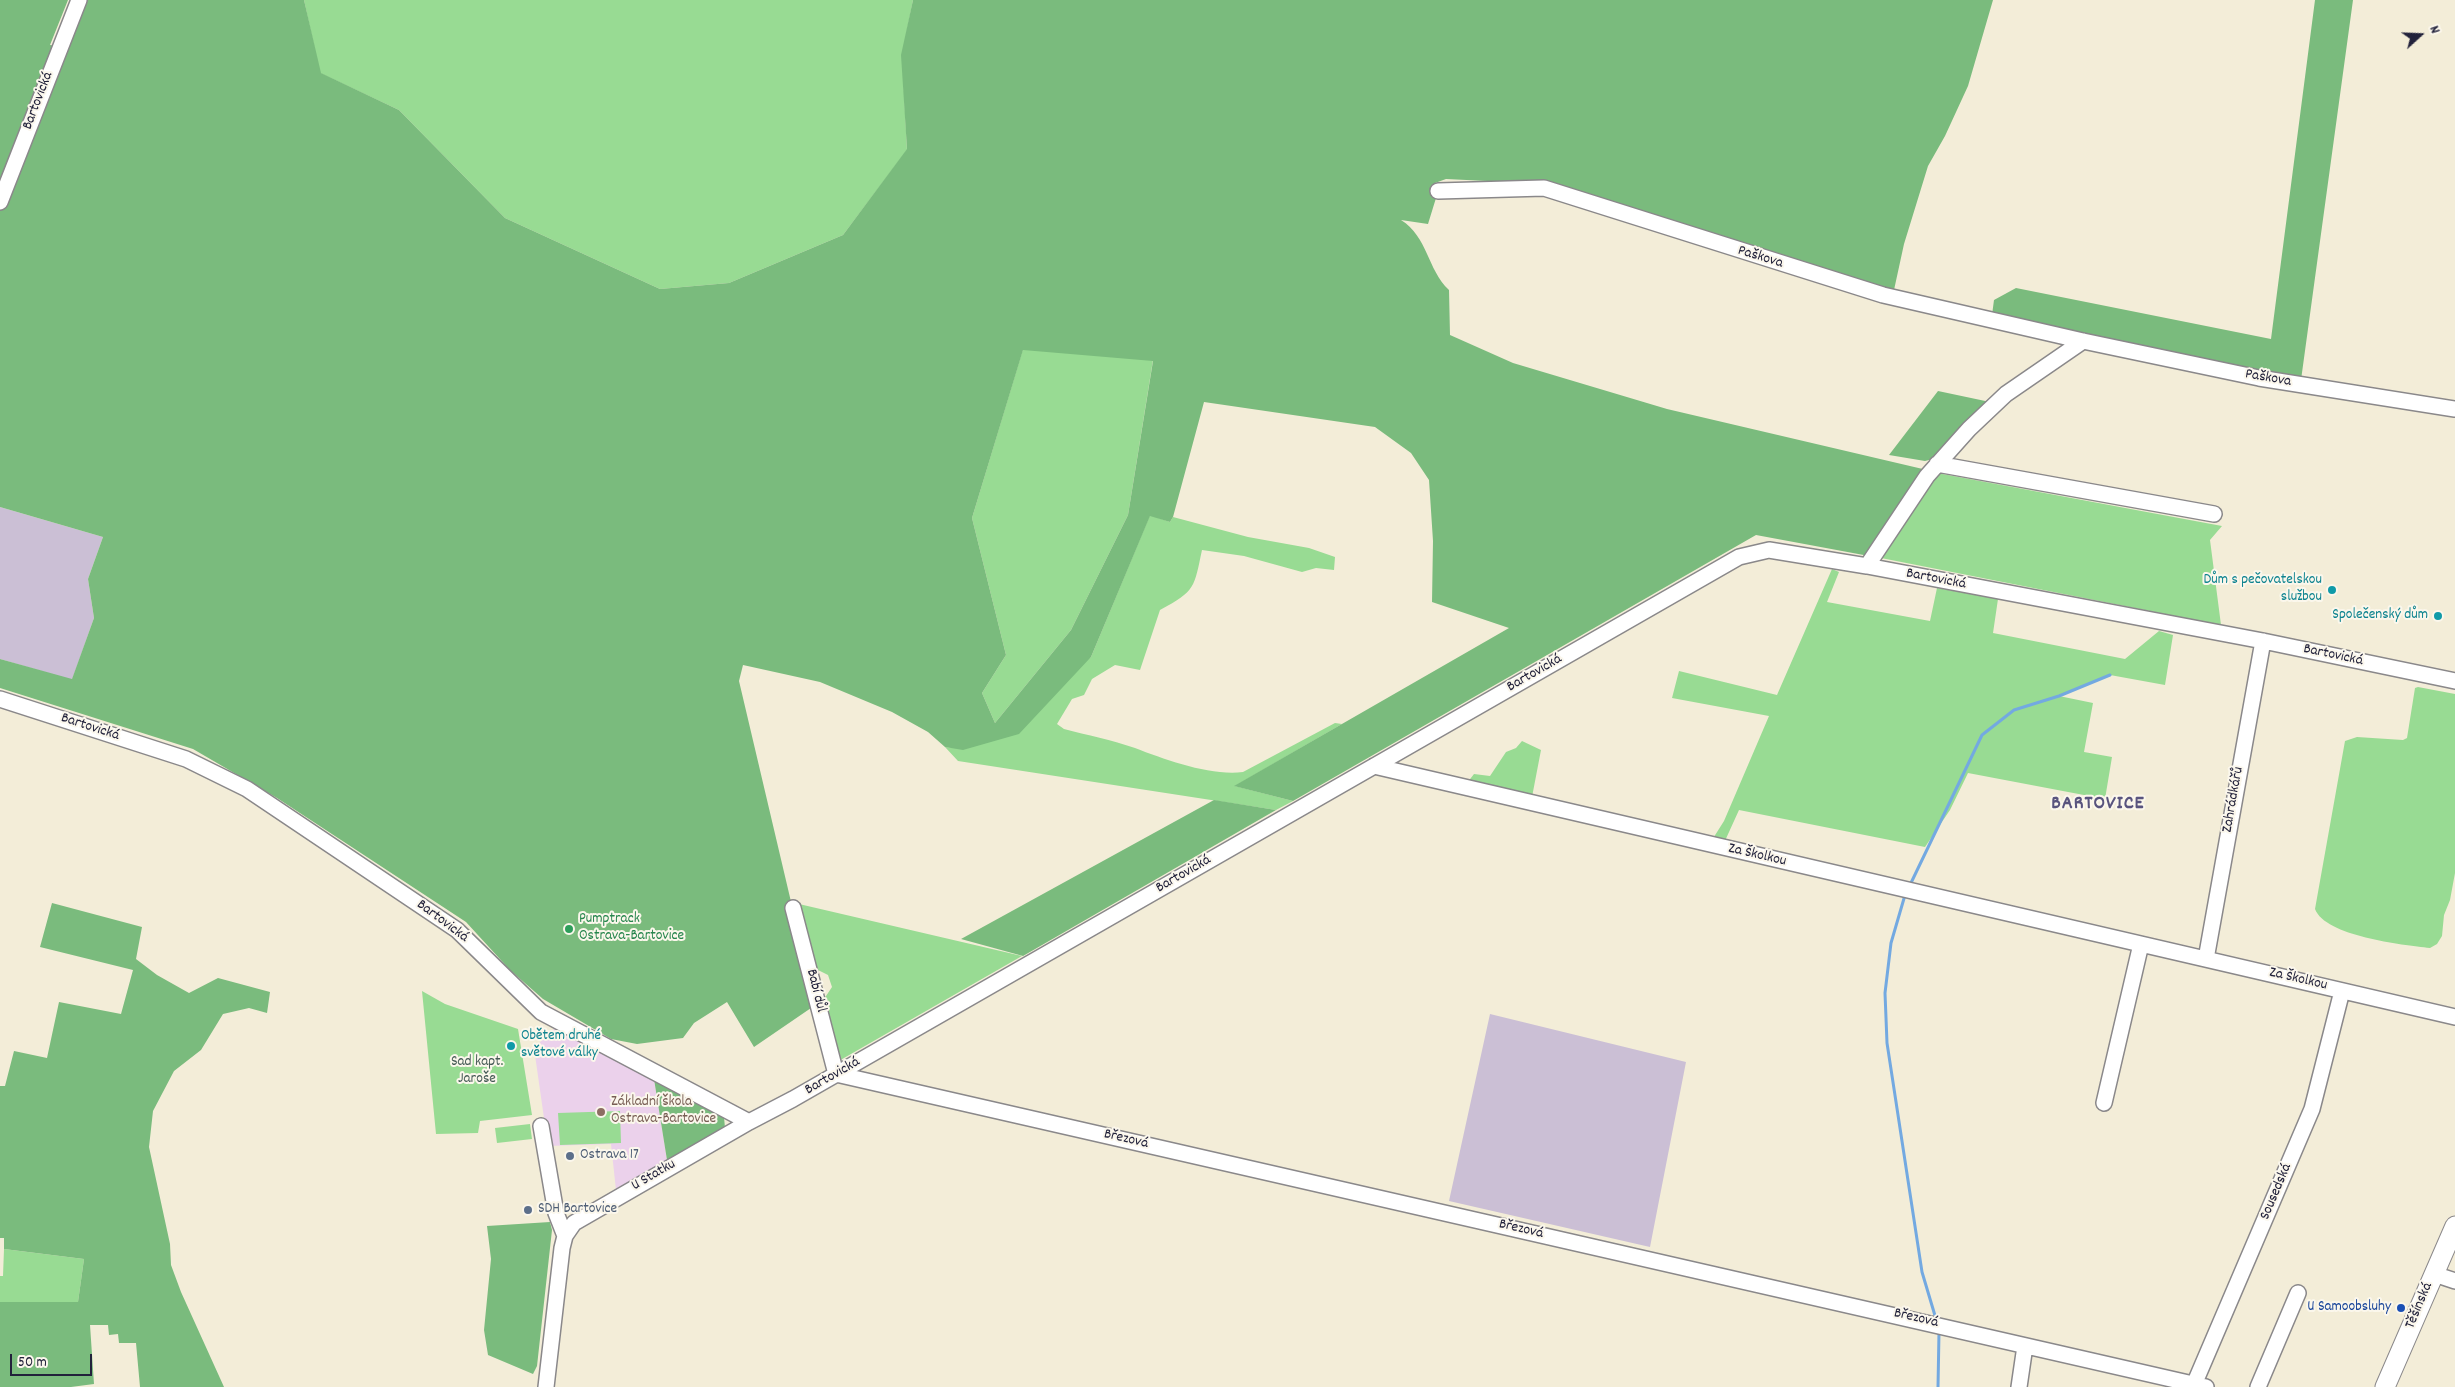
<!DOCTYPE html>
<html>
<head>
<meta charset="utf-8">
<style>
  body { margin:0 }
  #map { position:relative; width:2455px; height:1387px; overflow:hidden; background:#f3edd8; font-family:Dekko,sans-serif }
  canvas { display:block }
  .north { position:absolute; left:2395px; top:10px; width:50px; height:50px; -webkit-text-stroke:4px #fbf7ec; paint-order:stroke; rotate:70deg; font-size:14px; font-weight:700; line-height:20px; text-align:center; color:#22223b }
  .north::after { content:''; display:block; margin:auto; width:18px; height:22px; background:#22223b; clip-path:polygon(50% 0,100% 100%,50% 72%,0 100%) }
  .scale { position:absolute; left:10px; top:1354px; width:82px; height:22px; box-sizing:border-box; border:2px solid #22223b; border-top:0; padding-left:6px; font-size:15px; line-height:18px; white-space:nowrap; color:#22223b; -webkit-text-stroke:4px #fbf7ec; paint-order:stroke }
</style>
</head>
<body>
<div id="map">
<canvas width="2455" height="1387"></canvas>
<div class="north">N</div>
<div class="scale">50 m</div>
</div>
<script>
const g = document.querySelector('canvas').getContext('2d');
g.lineJoin = 'round';
function paint(path, color) {
  g.fillStyle = color;
  g.fill(path, 'evenodd');
}
function strokePath(path, color, width, dash) {
  g.strokeStyle = color;
  g.lineWidth = width;
  g.lineCap = dash ? 'butt' : 'round';
  g.setLineDash(dash || []);
  g.stroke(path);
}
function label(font, color, halo, rows, align = 'center') {
  g.font = font + ' Dekko,sans-serif';
  g.lineWidth = 4;
  g.setLineDash([]);
  g.textBaseline = 'middle';
  g.strokeStyle = halo;
  g.fillStyle = color;
  for (const [text, x, y, turn = 0] of rows) {
    g.save();
    g.translate(x, y);
    g.rotate((+turn || 0) * Math.PI / 180);
    g.textAlign = isNaN(turn) ? turn : align;
    if (halo) g.strokeText(text, 0, 0);
    g.fillText(text, 0, 0);
    g.restore();
  }
}
paint(new Path2D(`
  M 555,1028 L 654,1079 L 667,1160 L 616,1190 L 611,1144 L 548,1146 L 534,1048 Z`), '#ebd1eb');
paint(new Path2D(`
  M 0,507 L 103,537 L 88,579 L 94,618 L 72,680 L 0,659 Z
  M 1490,1014 L 1686,1062 L 1650,1247 L 1449,1201 Z`), '#cbbfd5');
paint(new Path2D(`
  M 304,0 L 913,0 L 902,55 L 907,150 L 843,235 L 729,283 L 660,289 L 505,218 L 399,110 L 320,73 Z
  M 1023,349 L 1153,360 L 1128,515 L 1071,630 L 995,723 L 982,693 L 1006,655 L 972,518 Z
  M 1937,473 L 2222,526 L 2210,540 L 2221,625 L 1881,558 Z
  M 1150,515 L 1170,522 L 1173,517 L 1248,537 L 1309,548 L 1335,557 L 1334,570 L 1316,568 L 1302,572 L 1244,556 L 1202,550 C 1194,587 1196,591 1160,610 L 1140,670 L 1115,665 L 1092,679 L 1084,695 L 1072,699 L 1057,724 L 1064,729 C 1087,735 1112,740 1135,748 C 1166,760 1210,776 1243,772 L 1335,723 L 1342,724 L 1235,786 L 1293,801 L 1276,810 L 958,761 L 945,747 L 966,749 L 1091,657 Z
  M 1832,569 L 1839,572 L 1827,602 L 1930,621 L 1937,588 L 1998,599 L 1993,633 L 2125,659 L 2159,631 L 2173,635 L 2165,685 L 2110,675 L 2059,696 L 2093,703 L 2084,752 L 2112,757 L 2105,799 L 1968,773 L 1950,810 L 1925,847 L 1739,810 L 1724,843 L 1712,840 L 1724,821 L 1769,716 L 1672,698 L 1679,671 L 1777,695 Z
  M 2418,687 L 2455,694 L 2455,873 L 2450,900 L 2444,915 L 2442,936 L 2437,944 L 2430,948 C 2402,945 2325,936 2315,909 L 2345,741 L 2357,737 L 2403,740 L 2407,738 L 2415,688 Z
  M 1522,741 L 1541,750 L 1532,797 L 1467,783 L 1474,774 L 1490,776 L 1506,752 L 1516,748 Z
  M 799,904 L 1022,956 L 837,1062 L 822,1002 L 832,987 L 828,975 L 814,968 Z
  M 422,991 L 445,1004 L 518,1029 L 532,1115 L 480,1121 L 478,1133 L 436,1134 Z
  M 620,1111 L 621,1143 L 560,1145 L 558,1113 Z
  M 530,1124 L 532,1139 L 497,1143 L 495,1128 Z
  M 4,1249 L 84,1259 L 78,1302 L 0,1302 L 0,1276 L 3,1276 Z`), '#98db93');
paint(new Path2D(`
  M 0,0 L 68,0 L 50,45 L 66,47 L 84,0 L 304,0 L 321,73 L 399,110 L 505,218 L 660,289 L 729,283 L 843,235 L 907,149 L 901,55 L 913,0 L 1993,0 L 1968,86 L 1945,136 L 1928,166 L 1904,244 L 1894,290 L 1852,280 L 1548,184 L 1446,179 L 1435,183 L 1436,198 L 1428,224 L 1401,220 C 1428,237 1427,269 1449,290 L 1450,335 L 1513,363 L 1667,409 L 1927,470 L 1869,556 L 1756,535 L 1293,801 L 1234,786 L 1509,628 L 1432,602 L 1433,541 L 1429,480 L 1411,453 L 1375,427 L 1204,402 L 1173,517 L 1170,522 L 1150,516 L 1091,657 L 1019,734 L 963,750 L 945,747 L 928,732 L 892,712 L 820,682 L 743,665 L 739,681 L 792,906 L 786,910 L 811,1008 L 754,1047 L 727,1002 L 694,1023 L 683,1038 L 637,1044 L 611,1039 L 543,999 L 510,970 L 466,922 L 277,798 L 193,749 L 0,688 L 0,659 L 72,679 L 94,618 L 88,579 L 103,537 L 0,507 ZM 1023,350 L 1153,361 L 1128,515 L 1071,630 L 995,723 L 982,693 L 1006,655 L 972,518 Z
  M 2315,0 L 2353,0 L 2301,380 L 1992,315 L 1994,300 L 2016,288 L 2271,339 Z
  M 1938,391 L 1990,402 L 1937,458 L 1925,461 L 1889,455 Z
  M 1214,800 L 1276,810 L 1023,956 L 961,939 Z
  M 52,903 L 142,927 L 136,959 L 157,975 L 189,993 L 218,978 L 270,992 L 267,1013 L 249,1008 L 223,1014 L 201,1050 L 174,1071 L 153,1111 L 149,1147 L 170,1244 L 171,1265 L 181,1292 L 224,1387 L 140,1387 L 136,1343 L 119,1343 L 118,1334 L 109,1335 L 108,1325 L 90,1325 L 94,1384 L 71,1387 L 0,1387 L 0,1302 L 78,1302 L 84,1259 L 4,1249 L 4,1238 L 0,1238 L 0,1086 L 5,1086 L 14,1051 L 47,1058 L 59,1002 L 121,1014 L 133,970 L 40,947 Z
  M 654,1079 L 724,1117 L 725,1128 L 667,1160 Z
  M 550,1222 L 552,1230 L 537,1366 L 533,1374 L 488,1355 L 484,1330 L 491,1259 L 487,1226 Z`), '#7abb7d');
strokePath(new Path2D(`
  M 1910,885 L 1982,735 L 2014,710 L 2059,696 L 2110,675
  M 1905,895 L 1891,943 L 1885,993 L 1887,1043 L 1922,1272 L 1936,1319
  M 1938,1387 L 1939,1332`), '#73a9e1', 3);
const minor = new Path2D(`
  M 1438,191 L 1544,188 L 1883,295 L 2083,341 L 2259,378 L 2455,409
  M 0,202 L 79,0
  M 1937,464 L 2214,514
  M 1867,566 L 1927,476 L 1969,429 L 2006,394 L 2083,341
  M 0,699 L 186,759 L 247,789 L 457,930 L 541,1012 L 749,1122 L 793,1099 L 1739,557 L 1769,550 L 1867,566 L 2263,641 L 2455,681
  M 1374,766 L 2455,1017
  M 793,908 L 836,1074 L 2206,1387
  M 2206,959 L 2263,641
  M 2104,1103 L 2141,944
  M 541,1126 L 556,1213 L 565,1236
  M 2434,1274 L 2455,1281
  M 546,1387 L 562,1248 L 565,1236 L 574,1223 L 749,1122
  M 2019,1387 L 2025,1346
  M 2193,1387 L 2312,1109 L 2342,991
  M 2258,1387 L 2298,1293`);
const major = new Path2D(`
  M 2385,1387 L 2455,1226`);
strokePath(minor, '#8a888a', 18);
strokePath(major, '#8a888a', 21);
strokePath(minor, '#fff', 15);
strokePath(major, '#fff', 19);
for (const [x, y, r, color] of [
  [2332,590,5,"#0f9aa8"],
  [2438,616,5,"#0f9aa8"],
  [569,929,5,"#2e9e5b"],
  [511,1046,5,"#0f9aa8"],
  [601,1112,5,"#8d6e63"],
  [570,1156,5,"#5c6f8a"],
  [528,1210,5,"#5c6f8a"],
  [2401,1308,5,"#1a4fb4"]
]) {
  const dot = new Path2D();
  dot.arc(x, y, r, 0, 2 * Math.PI);
  g.fillStyle = color;
  g.fill(dot);
  strokePath(dot, '#fbf7ec', 2);
}
label('15px', '#22223b', '#fbf7ec', [
  ["Bartovická",39,101,-69],
  ["Paškova",1760,258,17],
  ["Paškova",2268,379,10],
  ["Bartovická",1936,580,11],
  ["Bartovická",2333,656,12],
  ["Bartovická",1535,674,-30],
  ["Bartovická",90,728,18],
  ["Zahrádkářů",2234,800,-80],
  ["Za Školkou",1757,856,13],
  ["Bartovická",1184,875,-30],
  ["Bartovická",442,922,37],
  ["Za Školkou",2298,980,13],
  ["Babí důl",815,991,76],
  ["Bartovická",833,1077,-30],
  ["Březová",1126,1140,13],
  ["U Statku",654,1176,-30],
  ["Sousedská",2277,1192,-67],
  ["Březová",1521,1230,13],
  ["Těšínská",2420,1306,-67],
  ["Březová",1916,1319,13]
]);
label('15px', '#0d838f', '#fbf7ec', [
  ["Dům s pečovatelskou",2322,581],
  ["službou",2322,598],
  ["Společenský dům",2428,616],
  ["Obětem druhé",521,1037,"left"],
  ["světové války",521,1054,"left"]
], 'right');
label('15px', '#27864d', '#fbf7ec', [
  ["Pumptrack",579,920],
  ["Ostrava-Bartovice",579,937]
], 'left');
label('15px', '#455a55', '#fbf7ec', [
  ["Sad kapt.",477,1063],
  ["Jaroše",477,1080]
]);
label('15px', '#785e54', '#fbf7ec', [
  ["Základní škola",611,1103],
  ["Ostrava-Bartovice",611,1120]
], 'left');
label('15px', '#4e5e75', '#fbf7ec', [
  ["Ostrava 17",580,1156],
  ["SDH Bartovice",538,1210]
], 'left');
label('15px', '#164399', '#fbf7ec', [
  ["U Samoobsluhy",2391,1308]
], 'right');
g.letterSpacing = '1px';
label('bold 20px', '#59547e', '#fbf7ec', [
  ["BARTOVICE",2098,805]
]);
g.letterSpacing = '0px';
</script>
</body>
</html>
